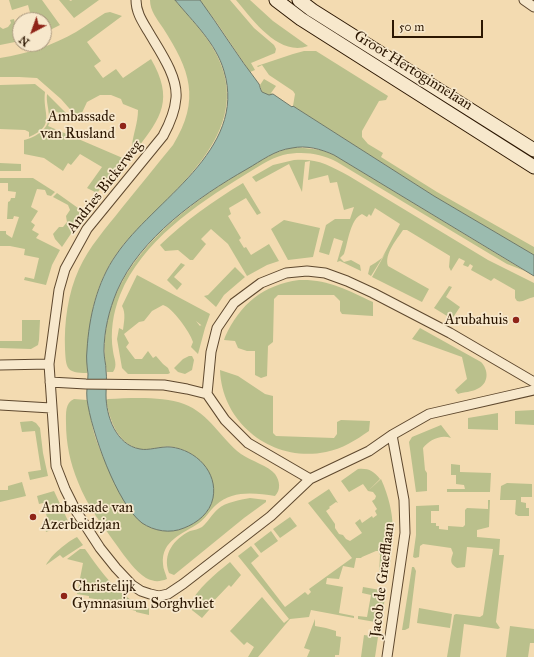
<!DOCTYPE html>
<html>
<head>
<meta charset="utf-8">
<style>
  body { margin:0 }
  #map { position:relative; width:534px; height:657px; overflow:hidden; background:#f3dbb1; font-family:"IM FELL Great Primer",serif }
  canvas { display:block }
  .north { position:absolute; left:12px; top:12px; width:40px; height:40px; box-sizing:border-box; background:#f7e8cc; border:1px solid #a6947b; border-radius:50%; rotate:221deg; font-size:11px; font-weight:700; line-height:16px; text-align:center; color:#2c1702 }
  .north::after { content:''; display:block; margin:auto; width:14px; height:18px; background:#8f2418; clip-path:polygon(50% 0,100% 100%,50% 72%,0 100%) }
  .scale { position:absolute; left:392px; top:20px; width:91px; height:18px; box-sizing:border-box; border:2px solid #2c1702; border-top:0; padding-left:5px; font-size:12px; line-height:14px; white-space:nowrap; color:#2c1702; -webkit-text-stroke:3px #f7e8cc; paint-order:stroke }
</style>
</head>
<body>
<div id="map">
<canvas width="534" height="657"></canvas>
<div class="north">N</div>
<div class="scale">50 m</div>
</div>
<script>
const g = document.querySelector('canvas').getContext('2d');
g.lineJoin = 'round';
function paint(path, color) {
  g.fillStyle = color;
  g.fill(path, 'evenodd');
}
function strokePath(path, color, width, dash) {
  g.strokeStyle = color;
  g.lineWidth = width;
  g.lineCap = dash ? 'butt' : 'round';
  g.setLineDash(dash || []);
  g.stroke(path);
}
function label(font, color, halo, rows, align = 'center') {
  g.font = font + ' "IM FELL Great Primer",serif';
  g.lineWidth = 3.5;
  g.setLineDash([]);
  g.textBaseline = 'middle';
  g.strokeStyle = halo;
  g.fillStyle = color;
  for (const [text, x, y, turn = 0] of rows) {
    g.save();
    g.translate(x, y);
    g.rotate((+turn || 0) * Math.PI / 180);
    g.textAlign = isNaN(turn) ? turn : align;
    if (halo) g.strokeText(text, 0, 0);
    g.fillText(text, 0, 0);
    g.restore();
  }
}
paint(new Path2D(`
  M 9,0 L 42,0 L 60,25 L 44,33 L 44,20 L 32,20 L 28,5 L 12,10 Z
  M 59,0 L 69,0 L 71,1 L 72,0 L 99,0 L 74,18 Z
  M 150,0 L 175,0 C 188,16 204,32 214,50 C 250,113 204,162 162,205 C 145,222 126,238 113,259 C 90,295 88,332 87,373 C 66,373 66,368 65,349 C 64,322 68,293 79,269 C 89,247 106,228 121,209 C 138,188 155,167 173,145 C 201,99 190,70 163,28 C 157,19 150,11 150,0 Z
  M 200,0 L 230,0 L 254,28 L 274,45 L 276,49 L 275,53 L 251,63 L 255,70 L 250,72 L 217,23 Z
  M 236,0 L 250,0 L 273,21 L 308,46 C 279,57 252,19 236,0 Z
  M 110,12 L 122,16 L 87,42 L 101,61 L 94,66 L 103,78 L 116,69 L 123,78 L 151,59 C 174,99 162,117 136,150 L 132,146 C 133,134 138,123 138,110 L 123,104 L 121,99 L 111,95 L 100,95 L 87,102 L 80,117 L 76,116 L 61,99 L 37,78 L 19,77 L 0,77 L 0,58 C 27,54 53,45 76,32 C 86,26 95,19 105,13 Z
  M 14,19 L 18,36 L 20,36 L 20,41 L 0,45 L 0,27 L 3,29 L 8,27 L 11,23 L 10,20 Z
  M 304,51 L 316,51 L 388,96 L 386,100 L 379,101 L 362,131 L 362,137 L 368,144 L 383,153 L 381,157 L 437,192 L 534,247 L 534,255 L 434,196 L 293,106 L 295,94 L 293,91 L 269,75 L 262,65 L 258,67 L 257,66 L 293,54 Z
  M 264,79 L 276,86 L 271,93 L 273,94 C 268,97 263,94 261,90 L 260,85 Z
  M 35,84 L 45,92 C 42,114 57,125 29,137 L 29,132 L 25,130 L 0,129 L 0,85 Z
  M 47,94 L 72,119 L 55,111 L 48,126 L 125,159 L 97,193 L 87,188 L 102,167 L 80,154 L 71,165 L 68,163 L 63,171 L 44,158 L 24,154 L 24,140 C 36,137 48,130 49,117 C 49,109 46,102 47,94 Z
  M 295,147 L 321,150 L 334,155 L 525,271 L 507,264 L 490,254 L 337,162 C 320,153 302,151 283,155 C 269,159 256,168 243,176 C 196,205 142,241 120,295 C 113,313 110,332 113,351 C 114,359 118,365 113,372 L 107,372 C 92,285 160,224 227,181 C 249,168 270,152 295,147 Z
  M 294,160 C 317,158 329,165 349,176 L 488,260 L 534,283 L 534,297 C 528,298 522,303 517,301 L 515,298 L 515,290 L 494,278 L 491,281 L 471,270 L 473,266 L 470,264 L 468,267 L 463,265 L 465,261 L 459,258 L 451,271 L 449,267 L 450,256 L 407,230 L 403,230 C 397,239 384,254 388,266 L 429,289 L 422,302 L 372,277 L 386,252 L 371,276 L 368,274 L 370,266 L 375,263 L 382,258 L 400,224 L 375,208 L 371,216 L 369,214 L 367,217 L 362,214 C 350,219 348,243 344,254 L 340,258 L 344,262 L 351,260 L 360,265 L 361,271 L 340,261 L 337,262 L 343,241 L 334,238 L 329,255 L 319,252 L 326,225 L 335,219 L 350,219 L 354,207 L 344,210 L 337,182 L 330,183 L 328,175 L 308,180 L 310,161 L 305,162 L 302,192 L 289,164 L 256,182 L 252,177 L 273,165 Z
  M 0,163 L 21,164 L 21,171 L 0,171 Z
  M 0,178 L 33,178 L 55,192 L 51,196 L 47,195 L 45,190 L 37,189 L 31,207 L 38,211 L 31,222 L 35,225 L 32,230 L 39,234 L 36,238 L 60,250 L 52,265 L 46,285 L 24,280 L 25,277 L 34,279 L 39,258 L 24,255 L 25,249 L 10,246 L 0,246 L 0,231 L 6,231 L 6,234 L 12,238 L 19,217 L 14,216 L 13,219 L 7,219 L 8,202 L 10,201 L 11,198 L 15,198 L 16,192 L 8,191 L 8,183 L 0,183 Z
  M 243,183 L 261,213 L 257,215 L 246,198 L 229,208 L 231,214 L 228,216 L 241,238 L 239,240 L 244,248 L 246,247 L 251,255 L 269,244 L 279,261 L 267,265 L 247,276 L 228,244 L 211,229 L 201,239 L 206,244 L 193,260 L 190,260 L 178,250 L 165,251 L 160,245 C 185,221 213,201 243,183 Z
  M 57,193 L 85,213 L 62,247 L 55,239 L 53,234 L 59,227 L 63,227 L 67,222 L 66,216 L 70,210 L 68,205 L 53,197 Z
  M 284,220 L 320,228 L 313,257 L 288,260 L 271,229 Z
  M 181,263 L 185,265 L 174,277 L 182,284 L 177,290 L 167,280 Z
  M 235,267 L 245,277 L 224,295 L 216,307 L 204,296 L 208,295 Z
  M 137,275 L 210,314 L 205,328 L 196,321 L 200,326 L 201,325 L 205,328 L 198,354 L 191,347 L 193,342 C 190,332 172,307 163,305 L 152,311 L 144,321 L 139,322 L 124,334 L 129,343 L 126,347 L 135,359 L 142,359 L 148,351 L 153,358 L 156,356 L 163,364 L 168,368 L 170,373 L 168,374 L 128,374 L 122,368 L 117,339 L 119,328 L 123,330 C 124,322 126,313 122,306 Z
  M 299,280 C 328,279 347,290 373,302 L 373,316 L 342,314 L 340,311 L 340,301 L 334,295 L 278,295 L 274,299 L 273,342 L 268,346 L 267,376 L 261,378 L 255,375 L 255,351 L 247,351 L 238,348 L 235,341 L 224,340 L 225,337 C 240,304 263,285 299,280 Z
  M 449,286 L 452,287 L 446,297 L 460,307 L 452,319 L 434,308 Z
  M 22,320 L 40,320 L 39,340 L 38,345 L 31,349 L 0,348 L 0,341 L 22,341 Z
  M 420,328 L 481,362 C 489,370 489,384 477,389 C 472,392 464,392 458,394 L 455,390 L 467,379 L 462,357 L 412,339 Z
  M 189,356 L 192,356 L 194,360 L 192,370 L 185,374 L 178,372 L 174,368 L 183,359 Z
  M 220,370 L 238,376 L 265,394 L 273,396 L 273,433 L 276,436 L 334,438 L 337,434 L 337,422 L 341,420 L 370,421 L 369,431 C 356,440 342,449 326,452 C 273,463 222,424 220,370 Z
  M 74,399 L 87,400 C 89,409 91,420 93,429 C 97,445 104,459 111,474 C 122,498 136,531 167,531 C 177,531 187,528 195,522 C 208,514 215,502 213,487 C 211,467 193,450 173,447 C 163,445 148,451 140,449 C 117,444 110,420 106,400 L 108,399 C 132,398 162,396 184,404 C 210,414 220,438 241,454 C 251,461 269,466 275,474 C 280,481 281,490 275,496 C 255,493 232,490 216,505 C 210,510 206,518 199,523 C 183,534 161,540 163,564 C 163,569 166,574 167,579 C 159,582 154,582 146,578 C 136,572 125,557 118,547 C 103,526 87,506 78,482 C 70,463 66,443 66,423 C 66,413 65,403 74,399 Z
  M 534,410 L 534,425 L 515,424 L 515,411 Z
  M 498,413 L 498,430 L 468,429 L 468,418 Z
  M 32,421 L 36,423 L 40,428 L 43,453 L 48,476 L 30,480 L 28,472 L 41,470 L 35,431 L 22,432 L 20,422 Z
  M 441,425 L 451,438 C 441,434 429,440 423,448 L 425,470 L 427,473 L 427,491 L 416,492 L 409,442 L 412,437 Z
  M 451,464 L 460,465 L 460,472 L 491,473 L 490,492 L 447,492 L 447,489 L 465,489 L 464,485 L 456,484 L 456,475 L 451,475 Z
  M 358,469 C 368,468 374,471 380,479 L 368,491 L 363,484 L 349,492 L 341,481 Z
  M 381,479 C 397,515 394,539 388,577 L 379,575 L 380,555 L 378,551 L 376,551 L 362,557 L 361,558 L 356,558 L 354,568 L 343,566 L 339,579 L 327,578 L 326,584 L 343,587 L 339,613 L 354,616 L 354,618 L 311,610 L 309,617 L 290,619 L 258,657 L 248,657 L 254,647 L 247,642 L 244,645 L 230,631 L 262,597 L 284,623 L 289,619 L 238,556 L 251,546 L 259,556 L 251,563 L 285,607 L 305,592 L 308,595 L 311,592 L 309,589 L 352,558 L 308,503 L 329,489 L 338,503 L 336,502 L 329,507 L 330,508 L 326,511 L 335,524 L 335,528 L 339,534 L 343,535 L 346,539 L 350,541 L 362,533 L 355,523 L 360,519 L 362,523 L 372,516 L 373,518 L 377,515 L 375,511 L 377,509 L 372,501 L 375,499 L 376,496 L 373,492 L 368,491 Z
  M 22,482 L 26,496 L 0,502 L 0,490 L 8,490 L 8,486 Z
  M 507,483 L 532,484 L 532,497 L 521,497 L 521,502 L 526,503 L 526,508 L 529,508 L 529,516 L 518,516 L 515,514 L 516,500 L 500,500 L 501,486 Z
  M 54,491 L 69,523 L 46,532 L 44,523 L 48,521 L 43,503 L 39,504 L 37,496 Z
  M 250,498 L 266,500 L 266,502 L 244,518 L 174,575 L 169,573 C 162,554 174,539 190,531 C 194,530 199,529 202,527 C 208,522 212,514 218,509 C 226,502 240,500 250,498 Z
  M 488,500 L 490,500 L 489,527 L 477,530 L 477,537 L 500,539 L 499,555 L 504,555 L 496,622 L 500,628 L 498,629 L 464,624 L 460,657 L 447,657 L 454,615 L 456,614 L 480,617 L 483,615 L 493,549 L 467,547 L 465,567 L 457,568 C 449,563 451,560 453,553 L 451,548 L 423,544 L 420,546 L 419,557 L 415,558 L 413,557 L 416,535 L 416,506 L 439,505 L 439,511 L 431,511 L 431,523 L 436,523 L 436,526 L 439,526 L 439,529 L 448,530 L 448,526 L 463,527 L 465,525 L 465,510 L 467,508 L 488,509 Z
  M 290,517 L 297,526 L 280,538 L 273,529 Z
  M 271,531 L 278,541 L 261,553 L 254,544 Z
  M 77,537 L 83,545 L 63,558 L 60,555 L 46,565 C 51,555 67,542 77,537 Z
  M 80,549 L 85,549 C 101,572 121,600 149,608 L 149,615 L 136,612 L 136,611 L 101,602 L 101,600 L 89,598 L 89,596 L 77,594 L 83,563 L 67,559 Z
  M 230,562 L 241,575 L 231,587 L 229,585 L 207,608 L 209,610 L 202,618 L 188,607 C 198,588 214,575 230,562 Z
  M 412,567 L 414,567 L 416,571 L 409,628 L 405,630 L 402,630 Z
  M 363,587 L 386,591 L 381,623 L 358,619 L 358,616 L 367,617 L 371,595 L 362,593 Z
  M 419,608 L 452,614 L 450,628 L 417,623 Z
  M 315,619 L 315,626 L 326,628 L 336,631 L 336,636 L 341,637 L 339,655 L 335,655 L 335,657 L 307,657 L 310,650 L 304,648 Z
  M 510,626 L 534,629 L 534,643 L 530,643 L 528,657 L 506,657 Z
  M 364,635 L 378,637 L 375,657 L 361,657 Z`), '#bac08c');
const water = new Path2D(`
  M 175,0 L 200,0 C 220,27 238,57 259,84 C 260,86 260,89 262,92 L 269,95 L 273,94 L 292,107 L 293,106 L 434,196 L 534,255 L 534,276 L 334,155 C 321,149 306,145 292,148 C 275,150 261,161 247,169 C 198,197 140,238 117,291 C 109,310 104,331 104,351 C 104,358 106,364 106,370 C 107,378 106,387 106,395 C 106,416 116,445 140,449 C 148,451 161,446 171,447 C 196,450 218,472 213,498 C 210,513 197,523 184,528 C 170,534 154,531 142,523 C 117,504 91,431 87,399 C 86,391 88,383 88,374 C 87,366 86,358 87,350 C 89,317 97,282 116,255 C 153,200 248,151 224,71 C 216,43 193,22 175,0 Z`);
paint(water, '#9bbbaf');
strokePath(water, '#6f796a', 1);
const minor = new Path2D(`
  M 136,0 C 136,12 142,21 148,31 C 159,50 178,76 176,98 C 175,111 169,125 163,136 L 87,229 L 65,269 L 59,290 L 49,364 L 56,466 L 65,489 L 76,511 L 100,548 L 116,568 L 132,585 L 141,591 L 150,594 L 159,596 L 168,594 L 183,584 L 271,516 L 310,479 L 369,451 L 392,435 L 429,414 L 534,390
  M 524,0 L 534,7
  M 0,365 L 49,364
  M 50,382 L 86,384 L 164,385 L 187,389 L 207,394
  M 0,405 L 51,408
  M 310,479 L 248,443 L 225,420 L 207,394 L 211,352 L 217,328 L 234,303 L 261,283 L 286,273 L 307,271 L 325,273 L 347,281 L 373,293 L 450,333 L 534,382
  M 387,657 L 405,533 L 404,500 L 392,435`);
const secondary = new Path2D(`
  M 276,0 L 301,19 L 534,167
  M 299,0 L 312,10 L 534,150`);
strokePath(minor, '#5e482e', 11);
strokePath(secondary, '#2c1702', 15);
strokePath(minor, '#f7e8cc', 9);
strokePath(secondary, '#f7e8cc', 13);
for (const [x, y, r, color] of [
  [123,126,4,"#8f2418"],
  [516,320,4,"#8f2418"],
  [33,517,4,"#8f2418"],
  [64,596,4,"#8f2418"]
]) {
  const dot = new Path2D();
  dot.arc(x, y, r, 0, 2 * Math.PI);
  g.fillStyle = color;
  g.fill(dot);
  strokePath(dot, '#f7e8cc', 1.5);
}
label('15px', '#2c1702', '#f7e8cc', [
  ["Groot Hertoginnelaan",413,71,32],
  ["Andries Bickerweg",105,187,-52],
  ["Jacob de Graefflaan",383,580,-83]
]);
label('15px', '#2c1702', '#f7e8cc', [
  ["Ambassade",115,117],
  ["van Rusland",115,134],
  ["Arubahuis",508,320],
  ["Ambassade van",41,508,"left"],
  ["Azerbeidzjan",41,525,"left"],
  ["Christelijk",72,587,"left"],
  ["Gymnasium Sorghvliet",72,604,"left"]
], 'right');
</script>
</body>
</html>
